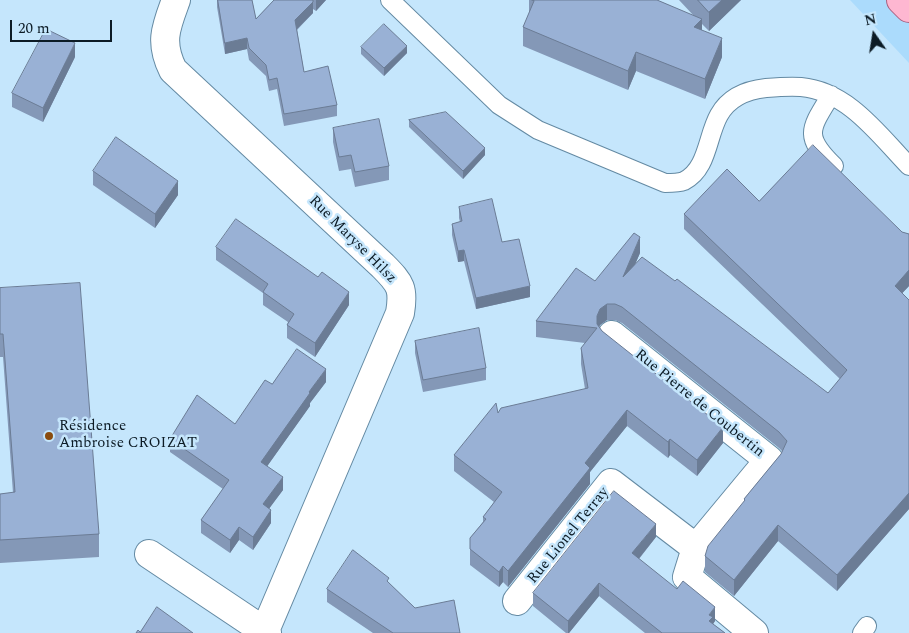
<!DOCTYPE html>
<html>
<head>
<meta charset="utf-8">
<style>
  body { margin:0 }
  #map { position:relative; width:909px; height:633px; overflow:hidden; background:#c5e6fc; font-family:Spectral,serif }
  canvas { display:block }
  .north { position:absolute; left:849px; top:10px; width:50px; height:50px; -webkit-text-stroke:4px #c5e6fc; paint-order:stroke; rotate:347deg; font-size:14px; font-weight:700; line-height:20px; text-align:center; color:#0c1b25 }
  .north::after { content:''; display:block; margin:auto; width:18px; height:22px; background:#0c1b25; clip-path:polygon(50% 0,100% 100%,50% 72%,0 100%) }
  .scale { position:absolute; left:10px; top:20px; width:102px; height:22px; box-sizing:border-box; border:2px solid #0c1b25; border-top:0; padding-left:6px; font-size:15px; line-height:18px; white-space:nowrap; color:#0c1b25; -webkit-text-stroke:4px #c5e6fc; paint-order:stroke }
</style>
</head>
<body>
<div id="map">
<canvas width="909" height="633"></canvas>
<div class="north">N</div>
<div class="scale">20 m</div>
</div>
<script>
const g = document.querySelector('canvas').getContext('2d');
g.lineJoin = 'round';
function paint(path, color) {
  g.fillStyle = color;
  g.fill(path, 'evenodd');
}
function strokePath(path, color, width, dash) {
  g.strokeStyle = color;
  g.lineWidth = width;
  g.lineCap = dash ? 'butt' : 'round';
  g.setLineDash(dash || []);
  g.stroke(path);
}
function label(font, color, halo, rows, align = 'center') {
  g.font = font + ' Spectral,serif';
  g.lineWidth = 5;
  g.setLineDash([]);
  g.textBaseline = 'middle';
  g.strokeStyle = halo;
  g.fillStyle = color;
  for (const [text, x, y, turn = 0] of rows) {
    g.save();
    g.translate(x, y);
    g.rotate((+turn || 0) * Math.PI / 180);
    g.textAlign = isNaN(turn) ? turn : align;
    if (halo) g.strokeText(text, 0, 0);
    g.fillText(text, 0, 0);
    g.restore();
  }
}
paint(new Path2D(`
  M 850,0 L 909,0 L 909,63 Z`), '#abdbfc');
const lane = new Path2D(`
  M 390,0 L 499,105 L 538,130 L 665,183 C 671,183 679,183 684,181 C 708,169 707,136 719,115 C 729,97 747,90 766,88 C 778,87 790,86 801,87 C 848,91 879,135 909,166
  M 831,95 C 810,129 803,136 834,166
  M 862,633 L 867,626`);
const street = new Path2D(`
  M 176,0 C 166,27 159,42 173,70 L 383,266 C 401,284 404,289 400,313 L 264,633
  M 612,335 L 769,460 L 696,548 L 687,577 L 754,633
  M 149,554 L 267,633
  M 517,601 L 611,483 L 696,548`);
const primary = new Path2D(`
  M 901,0 L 909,8`);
strokePath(lane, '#648aa3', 20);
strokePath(street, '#648aa3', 30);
strokePath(primary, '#a96181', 30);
strokePath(lane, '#fff', 18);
strokePath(street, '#fff', 28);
strokePath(primary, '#feb7d1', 28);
paint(new Path2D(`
  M 217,0 L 252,0 L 256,19 L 274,0 L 326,0 L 316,11 L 313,9 L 313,13 L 297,30 L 304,72 L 337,105 L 337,116 L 284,126 L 277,89 L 269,91 L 266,76 L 249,60 L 247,49 L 225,54 L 217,7 Z
  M 529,0 L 657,0 L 694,16 L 679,0 L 741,0 L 709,31 L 702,24 L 702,30 L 722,57 L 705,99 L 636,71 L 628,90 L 523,46 L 523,27 L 529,14 Z
  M 361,47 L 407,53 L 384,76 L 361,54 Z
  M 75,57 L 43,122 L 12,107 L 12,93 Z
  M 409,120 L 485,155 L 463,179 L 409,127 Z
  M 333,128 L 389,166 L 389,180 L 355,187 L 351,169 L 339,171 L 333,142 Z
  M 93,171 L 178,195 L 155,228 L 93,185 Z
  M 759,201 L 902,232 L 909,234 L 909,286 L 902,293 L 909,300 L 909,509 L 837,591 L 778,541 L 734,596 L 705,572 L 705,556 L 744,502 L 744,499 L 781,454 L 782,451 L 779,448 L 622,323 L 615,320 L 607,320 L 600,325 L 599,327 L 602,331 L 723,443 L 697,476 L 670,455 L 668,458 L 627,426 L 590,472 L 590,484 L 508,587 L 503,582 L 499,587 L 470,565 L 470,538 L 483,522 L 483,517 L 494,502 L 454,471 L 454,455 L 498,413 L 585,389 L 581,364 L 581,348 L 585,343 L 536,337 L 536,321 L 595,281 L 640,253 L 635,264 L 828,393 L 840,379 L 684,229 L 684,214 Z
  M 459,207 L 502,242 L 530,297 L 476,309 L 464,261 L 458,262 L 452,235 L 452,224 L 460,222 L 459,218 Z
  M 216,247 L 349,305 L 315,357 L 287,338 L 287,325 L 288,322 L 263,305 L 263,293 L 216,260 Z
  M 0,288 L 99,534 L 99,557 L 0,563 L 0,494 L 13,493 L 3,357 L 0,357 Z
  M 415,341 L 486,368 L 486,380 L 423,392 L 415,353 Z
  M 326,382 L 310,403 L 310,406 L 267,466 L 283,490 L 269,508 L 271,523 L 253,550 L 239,540 L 230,553 L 201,533 L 201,520 L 223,489 L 170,452 L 170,439 L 235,424 L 272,384 Z
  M 656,537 L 639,559 L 715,621 L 713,624 L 725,633 L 645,633 L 599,596 L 569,633 L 566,633 L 533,606 L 533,593 Z
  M 389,583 L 415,608 L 460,633 L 373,633 L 327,602 L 327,589 Z`), '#8498b7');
paint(new Path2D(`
  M 316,0 L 326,0 L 316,11 Z
  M 722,0 L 741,0 L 709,31 L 709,12 Z
  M 313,2 L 313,13 L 295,31 L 295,20 Z
  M 702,19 L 702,38 L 694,27 Z
  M 247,38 L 247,49 L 225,54 L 225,43 Z
  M 722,38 L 722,57 L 705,99 L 705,79 Z
  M 75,43 L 75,57 L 43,122 L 43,108 Z
  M 407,46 L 407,53 L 384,76 L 384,68 Z
  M 636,52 L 636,71 L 628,90 L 628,71 Z
  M 485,148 L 485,155 L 463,179 L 463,171 Z
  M 178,181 L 178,195 L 155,228 L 155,214 Z
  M 640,237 L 640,253 L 623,293 L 623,277 Z
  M 464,250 L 464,261 L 458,262 L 458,251 Z
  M 909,270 L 909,286 L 895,301 L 895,286 Z
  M 530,286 L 530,297 L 476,309 L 476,298 Z
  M 349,292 L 349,305 L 315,357 L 315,343 Z
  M 607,304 L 607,320 L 600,325 L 597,332 L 597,316 L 600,309 Z
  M 326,369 L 326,382 L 310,403 L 310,406 L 261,475 L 261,462 L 309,392 Z
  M 627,410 L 627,426 L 590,472 L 590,484 L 508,587 L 508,571 L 585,463 Z
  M 723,427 L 723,443 L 697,476 L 697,460 Z
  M 670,439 L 670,455 L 668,458 L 668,442 Z
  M 283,477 L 283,490 L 263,517 L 263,504 Z
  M 909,493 L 909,509 L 837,591 L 837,575 Z
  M 271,510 L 271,523 L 253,550 L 253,537 Z
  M 656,524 L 656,537 L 632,567 L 632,553 Z
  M 778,525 L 778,541 L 734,596 L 734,580 Z
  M 239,527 L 239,540 L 230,553 L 230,540 Z
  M 503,566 L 503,582 L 499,587 L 499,572 Z
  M 599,583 L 599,596 L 569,633 L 568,633 L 568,621 Z
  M 715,607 L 715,621 L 713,624 L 711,633 L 709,615 Z`), '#6b7c95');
const building = new Path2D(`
  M 218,0 L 252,0 L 256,19 L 274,0 L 313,0 L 313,2 L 295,20 L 304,72 L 328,66 L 337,105 L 284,114 L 277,78 L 269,80 L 266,65 L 249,48 L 247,38 L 225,43 Z
  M 532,0 L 657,0 L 702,19 L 694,27 L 722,38 L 705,79 L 636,52 L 628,71 L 523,27 L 534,1 Z
  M 698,0 L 722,0 L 709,12 Z
  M 384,24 L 407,46 L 384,68 L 361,47 Z
  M 46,29 L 75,43 L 43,108 L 12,93 Z
  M 446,112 L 485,148 L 463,171 L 409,120 Z
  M 379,119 L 389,166 L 355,172 L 351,155 L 339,157 L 333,128 Z
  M 116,137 L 178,181 L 155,214 L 93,171 Z
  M 813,145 L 902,232 L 909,234 L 909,270 L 895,286 L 909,300 L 909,493 L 837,575 L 778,525 L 734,580 L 705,556 L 708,546 L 745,500 L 744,499 L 781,454 L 787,441 L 779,432 L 622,307 L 615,304 L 607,304 L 600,309 L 597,316 L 597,324 L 602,331 L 723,427 L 697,460 L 670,439 L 668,442 L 627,410 L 585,463 L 590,468 L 508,571 L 503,566 L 499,572 L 470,549 L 470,538 L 486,519 L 483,517 L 502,492 L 454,455 L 496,403 L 498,413 L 501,408 L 588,388 L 581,348 L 597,328 L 536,321 L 576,268 L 595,281 L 634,233 L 640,237 L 623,277 L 642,257 L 675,281 L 677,279 L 828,393 L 847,370 L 684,214 L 727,169 L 759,201 Z
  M 492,199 L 502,242 L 519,239 L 530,286 L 476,298 L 464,250 L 458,251 L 452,224 L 462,221 L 459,207 Z
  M 236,219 L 318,277 L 322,272 L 349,292 L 315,343 L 287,325 L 294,314 L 263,292 L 268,284 L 216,247 Z
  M 80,283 L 99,534 L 0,540 L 0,494 L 15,492 L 3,334 L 0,334 L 0,288 Z
  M 479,328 L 486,368 L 423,380 L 415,341 Z
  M 297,349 L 326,369 L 309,392 L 310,393 L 261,462 L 283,477 L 263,504 L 271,510 L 253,537 L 239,527 L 230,540 L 201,520 L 229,480 L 170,439 L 197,395 L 235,424 L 265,380 L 272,384 Z
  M 614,491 L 656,524 L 632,553 L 677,589 L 683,581 L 715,607 L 709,615 L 713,617 L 709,621 L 725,633 L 662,633 L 599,583 L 568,621 L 533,593 Z
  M 353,550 L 389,578 L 387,581 L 415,608 L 454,600 L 460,633 L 393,633 L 327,589 Z
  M 157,607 L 193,633 L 136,633 L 138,630 L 140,632 Z`);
paint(building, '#99b1d5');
strokePath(building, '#6b7c95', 1);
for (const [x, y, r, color] of [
  [49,436,5,"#8a4c0f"]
]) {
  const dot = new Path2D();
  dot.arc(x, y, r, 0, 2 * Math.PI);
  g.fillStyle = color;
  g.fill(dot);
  strokePath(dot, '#c5e6fc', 2);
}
label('15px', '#0c1b25', '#c5e6fc', [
  ["Rue Maryse Hilsz",352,240,45],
  ["Rue Pierre de Coubertin",699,404,39],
  ["Rue Lionel Terray",569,536,-51]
]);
label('15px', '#0c1b25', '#c5e6fc', [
  ["Résidence",59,427],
  ["Ambroise CROIZAT",59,444]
], 'left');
</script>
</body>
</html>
